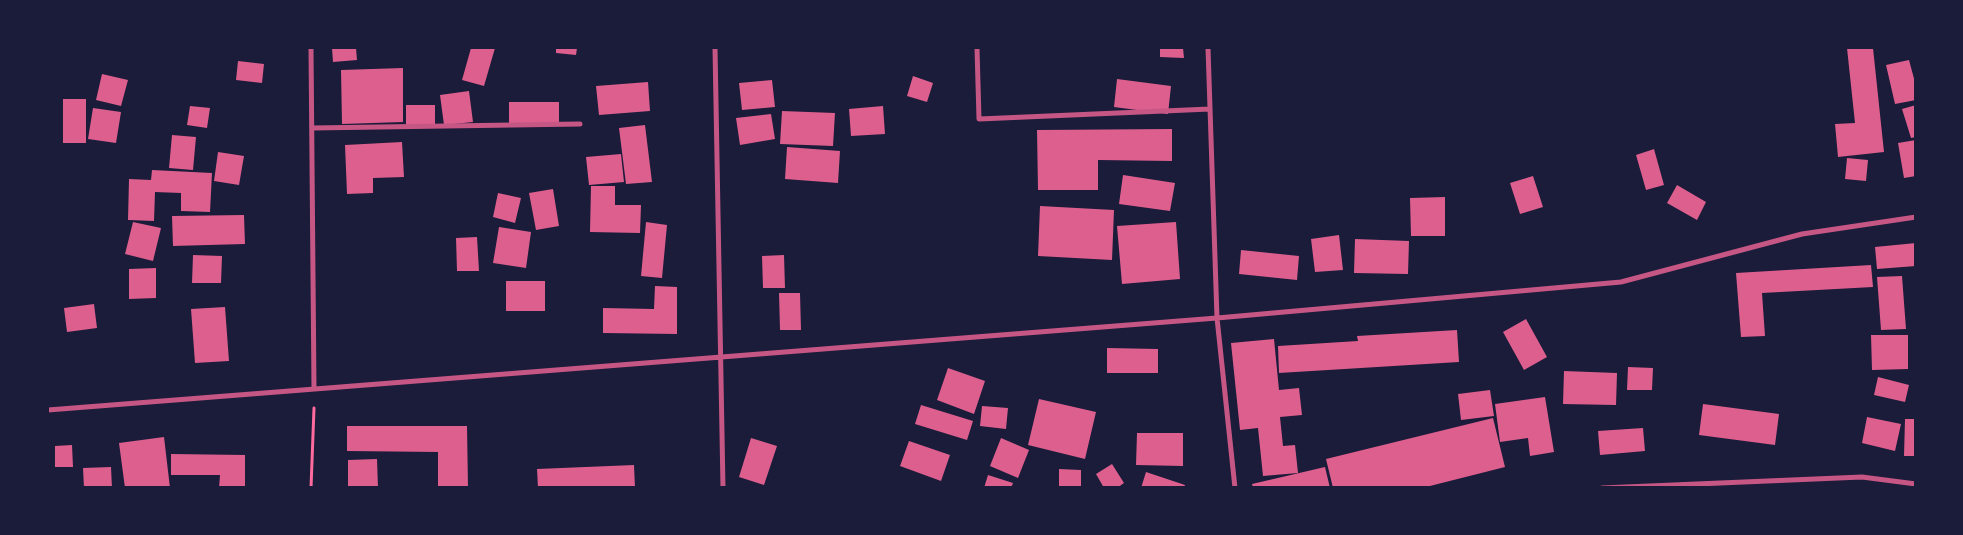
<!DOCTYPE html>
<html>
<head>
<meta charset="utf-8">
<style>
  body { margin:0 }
  #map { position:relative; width:1963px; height:535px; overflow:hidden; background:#1b1b3a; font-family:Lato,sans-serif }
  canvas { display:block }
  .frame { position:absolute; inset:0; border:49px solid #1b1b3a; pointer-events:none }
</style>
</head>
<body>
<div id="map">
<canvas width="1963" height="535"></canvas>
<div class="frame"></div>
</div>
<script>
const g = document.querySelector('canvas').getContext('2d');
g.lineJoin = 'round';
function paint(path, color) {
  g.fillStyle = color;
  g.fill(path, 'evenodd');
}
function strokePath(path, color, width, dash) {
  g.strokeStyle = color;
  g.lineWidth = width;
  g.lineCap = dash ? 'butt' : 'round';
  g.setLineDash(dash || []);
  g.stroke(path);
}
paint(new Path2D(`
  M 332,48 L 356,48 L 357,60 L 333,62 Z
  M 471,48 L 495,48 L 484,86 L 462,80 Z
  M 556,48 L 577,48 L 576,55 L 556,53 Z
  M 1160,48 L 1183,48 L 1184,58 L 1160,57 Z
  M 1847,48 L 1873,48 L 1884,152 L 1838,157 L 1835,124 L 1855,123 Z
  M 1909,60 L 1916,86 L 1916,100 L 1895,104 L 1886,65 Z
  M 238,61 L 264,64 L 262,83 L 236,80 Z
  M 403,68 L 403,122 L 342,124 L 341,70 Z
  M 102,74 L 128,80 L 121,106 L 96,100 Z
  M 913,76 L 933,83 L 927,102 L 907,96 Z
  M 1117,79 L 1171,86 L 1168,114 L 1114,107 Z
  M 772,80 L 775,107 L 742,110 L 739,83 Z
  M 648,82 L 650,111 L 599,115 L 596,86 Z
  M 469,91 L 473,122 L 444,125 L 440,95 Z
  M 63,99 L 86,99 L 86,143 L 63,143 Z
  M 509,102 L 559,102 L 559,124 L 509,123 Z
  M 406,105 L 435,105 L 435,126 L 406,126 Z
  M 1916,105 L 1916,137 L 1911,138 L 1902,109 Z
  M 190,106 L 210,108 L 207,128 L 187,125 Z
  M 883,106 L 885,134 L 851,136 L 849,109 Z
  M 93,108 L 121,112 L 116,143 L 88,139 Z
  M 782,111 L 835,113 L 833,146 L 780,144 Z
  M 771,114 L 775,139 L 740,145 L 736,118 Z
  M 645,125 L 652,182 L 626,184 L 619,128 Z
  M 1172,129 L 1172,161 L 1098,160 L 1098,190 L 1038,190 L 1037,130 Z
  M 172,135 L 196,137 L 193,170 L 169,168 Z
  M 1916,140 L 1916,176 L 1904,178 L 1898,143 Z
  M 402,142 L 404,177 L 373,178 L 373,193 L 347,194 L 345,145 Z
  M 787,147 L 840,151 L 838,183 L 785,179 Z
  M 1654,149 L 1664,185 L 1646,190 L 1636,155 Z
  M 218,152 L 244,156 L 239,185 L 214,181 Z
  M 621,154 L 624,182 L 589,185 L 586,157 Z
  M 1847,158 L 1868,160 L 1866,181 L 1845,179 Z
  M 152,170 L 212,173 L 210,212 L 181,211 L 181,193 L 155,192 L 154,221 L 128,220 L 129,179 L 151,180 Z
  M 1123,175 L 1175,183 L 1170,211 L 1119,204 Z
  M 1533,176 L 1543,207 L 1520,214 L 1510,183 Z
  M 1677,185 L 1706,202 L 1697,220 L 1667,203 Z
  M 591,186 L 615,186 L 615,205 L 641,205 L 640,233 L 590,232 Z
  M 553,189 L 559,226 L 536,230 L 529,193 Z
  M 498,193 L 521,198 L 515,223 L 493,217 Z
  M 1445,197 L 1445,236 L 1411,236 L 1410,198 Z
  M 1040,206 L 1114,210 L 1112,260 L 1038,256 Z
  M 244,215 L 245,244 L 173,246 L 172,216 Z
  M 133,222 L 161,228 L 153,261 L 125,254 Z
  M 646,222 L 667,225 L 662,278 L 641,276 Z
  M 1176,222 L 1180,279 L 1122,284 L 1117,226 Z
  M 499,227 L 531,232 L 526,268 L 493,263 Z
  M 1339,235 L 1343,270 L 1315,272 L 1311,239 Z
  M 477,237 L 479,271 L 457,271 L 456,238 Z
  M 1355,239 L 1409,241 L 1408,274 L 1354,273 Z
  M 1916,243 L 1916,266 L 1877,269 L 1875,247 Z
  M 1241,250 L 1299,256 L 1297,280 L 1239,274 Z
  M 193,255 L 222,256 L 221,283 L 192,283 Z
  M 784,255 L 785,288 L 763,288 L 762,256 Z
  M 1871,265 L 1873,287 L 1762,293 L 1765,336 L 1741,337 L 1736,273 Z
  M 156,268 L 156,298 L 129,299 L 129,269 Z
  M 1902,276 L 1906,329 L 1881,330 L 1877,277 Z
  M 506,281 L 545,281 L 545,311 L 506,311 Z
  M 655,286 L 677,287 L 677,334 L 603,333 L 603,308 L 654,309 Z
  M 779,293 L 800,293 L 801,330 L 780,330 Z
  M 94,304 L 97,328 L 67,332 L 64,308 Z
  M 225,307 L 229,361 L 195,363 L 191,309 Z
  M 1526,319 L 1547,357 L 1524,370 L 1503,332 Z
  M 1457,330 L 1459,362 L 1279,373 L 1278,346 L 1358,341 L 1357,336 Z
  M 1871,335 L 1908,335 L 1908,369 L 1872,370 Z
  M 1274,339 L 1279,390 L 1299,388 L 1302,415 L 1280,417 L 1283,446 L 1295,445 L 1298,473 L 1263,476 L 1258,428 L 1240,430 L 1231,343 Z
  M 1107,348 L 1158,349 L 1158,373 L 1107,373 Z
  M 1628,367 L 1653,368 L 1652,390 L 1627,390 Z
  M 948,368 L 985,381 L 974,414 L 937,400 Z
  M 1564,371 L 1617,373 L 1616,405 L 1563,404 Z
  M 1878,377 L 1909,385 L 1905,402 L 1874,395 Z
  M 1490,390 L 1494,416 L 1461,420 L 1458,394 Z
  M 1545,397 L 1554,452 L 1530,456 L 1528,438 L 1500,442 L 1495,404 Z
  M 1039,399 L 1096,412 L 1085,459 L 1028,445 Z
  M 1703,404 L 1779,414 L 1775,445 L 1699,435 Z
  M 921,405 L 973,421 L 967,440 L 915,424 Z
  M 982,406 L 1008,408 L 1006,429 L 980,426 Z
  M 1867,417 L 1901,424 L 1895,451 L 1862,443 Z
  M 1493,418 L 1505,467 L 1422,488 L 1333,488 L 1326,459 Z
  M 1905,419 L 1916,419 L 1916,456 L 1904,456 Z
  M 347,426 L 467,426 L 468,488 L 438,488 L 438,452 L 347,451 Z
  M 1643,428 L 1645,451 L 1600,455 L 1598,431 Z
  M 1137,433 L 1183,433 L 1183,466 L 1136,465 Z
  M 164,437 L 170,488 L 125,488 L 119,443 Z
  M 751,438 L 777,446 L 764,485 L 739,477 Z
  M 1001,438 L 1029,450 L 1018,478 L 990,466 Z
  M 909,441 L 950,455 L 941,481 L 900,466 Z
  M 72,445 L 73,467 L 55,467 L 55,446 Z
  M 171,454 L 245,455 L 245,488 L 219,488 L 220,475 L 171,475 Z
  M 377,459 L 378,488 L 348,488 L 348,460 Z
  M 1112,464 L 1124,483 L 1117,488 L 1104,488 L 1096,474 Z
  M 634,465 L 635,488 L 538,488 L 537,469 Z
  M 111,467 L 112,488 L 84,488 L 83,468 Z
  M 1325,467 L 1330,488 L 1253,488 L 1252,484 Z
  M 1059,469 L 1081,470 L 1081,488 L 1059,488 Z
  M 1146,472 L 1185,485 L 1184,488 L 1141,488 Z
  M 988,475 L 1013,483 L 1011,488 L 984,488 Z`), '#dd5f8e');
strokePath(new Path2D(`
  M 311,488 L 314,408`), '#ff6b9d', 3);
strokePath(new Path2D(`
  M 311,48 L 314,389
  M 715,48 L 723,488
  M 977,48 L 979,119 L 1210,109
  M 1208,48 L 1217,318 L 1235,488
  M 312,128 L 580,124
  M 48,410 L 1217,318 L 1621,282 L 1802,234 L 1916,217
  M 1602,488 L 1862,477 L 1916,484`), '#c65784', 5);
</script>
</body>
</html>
